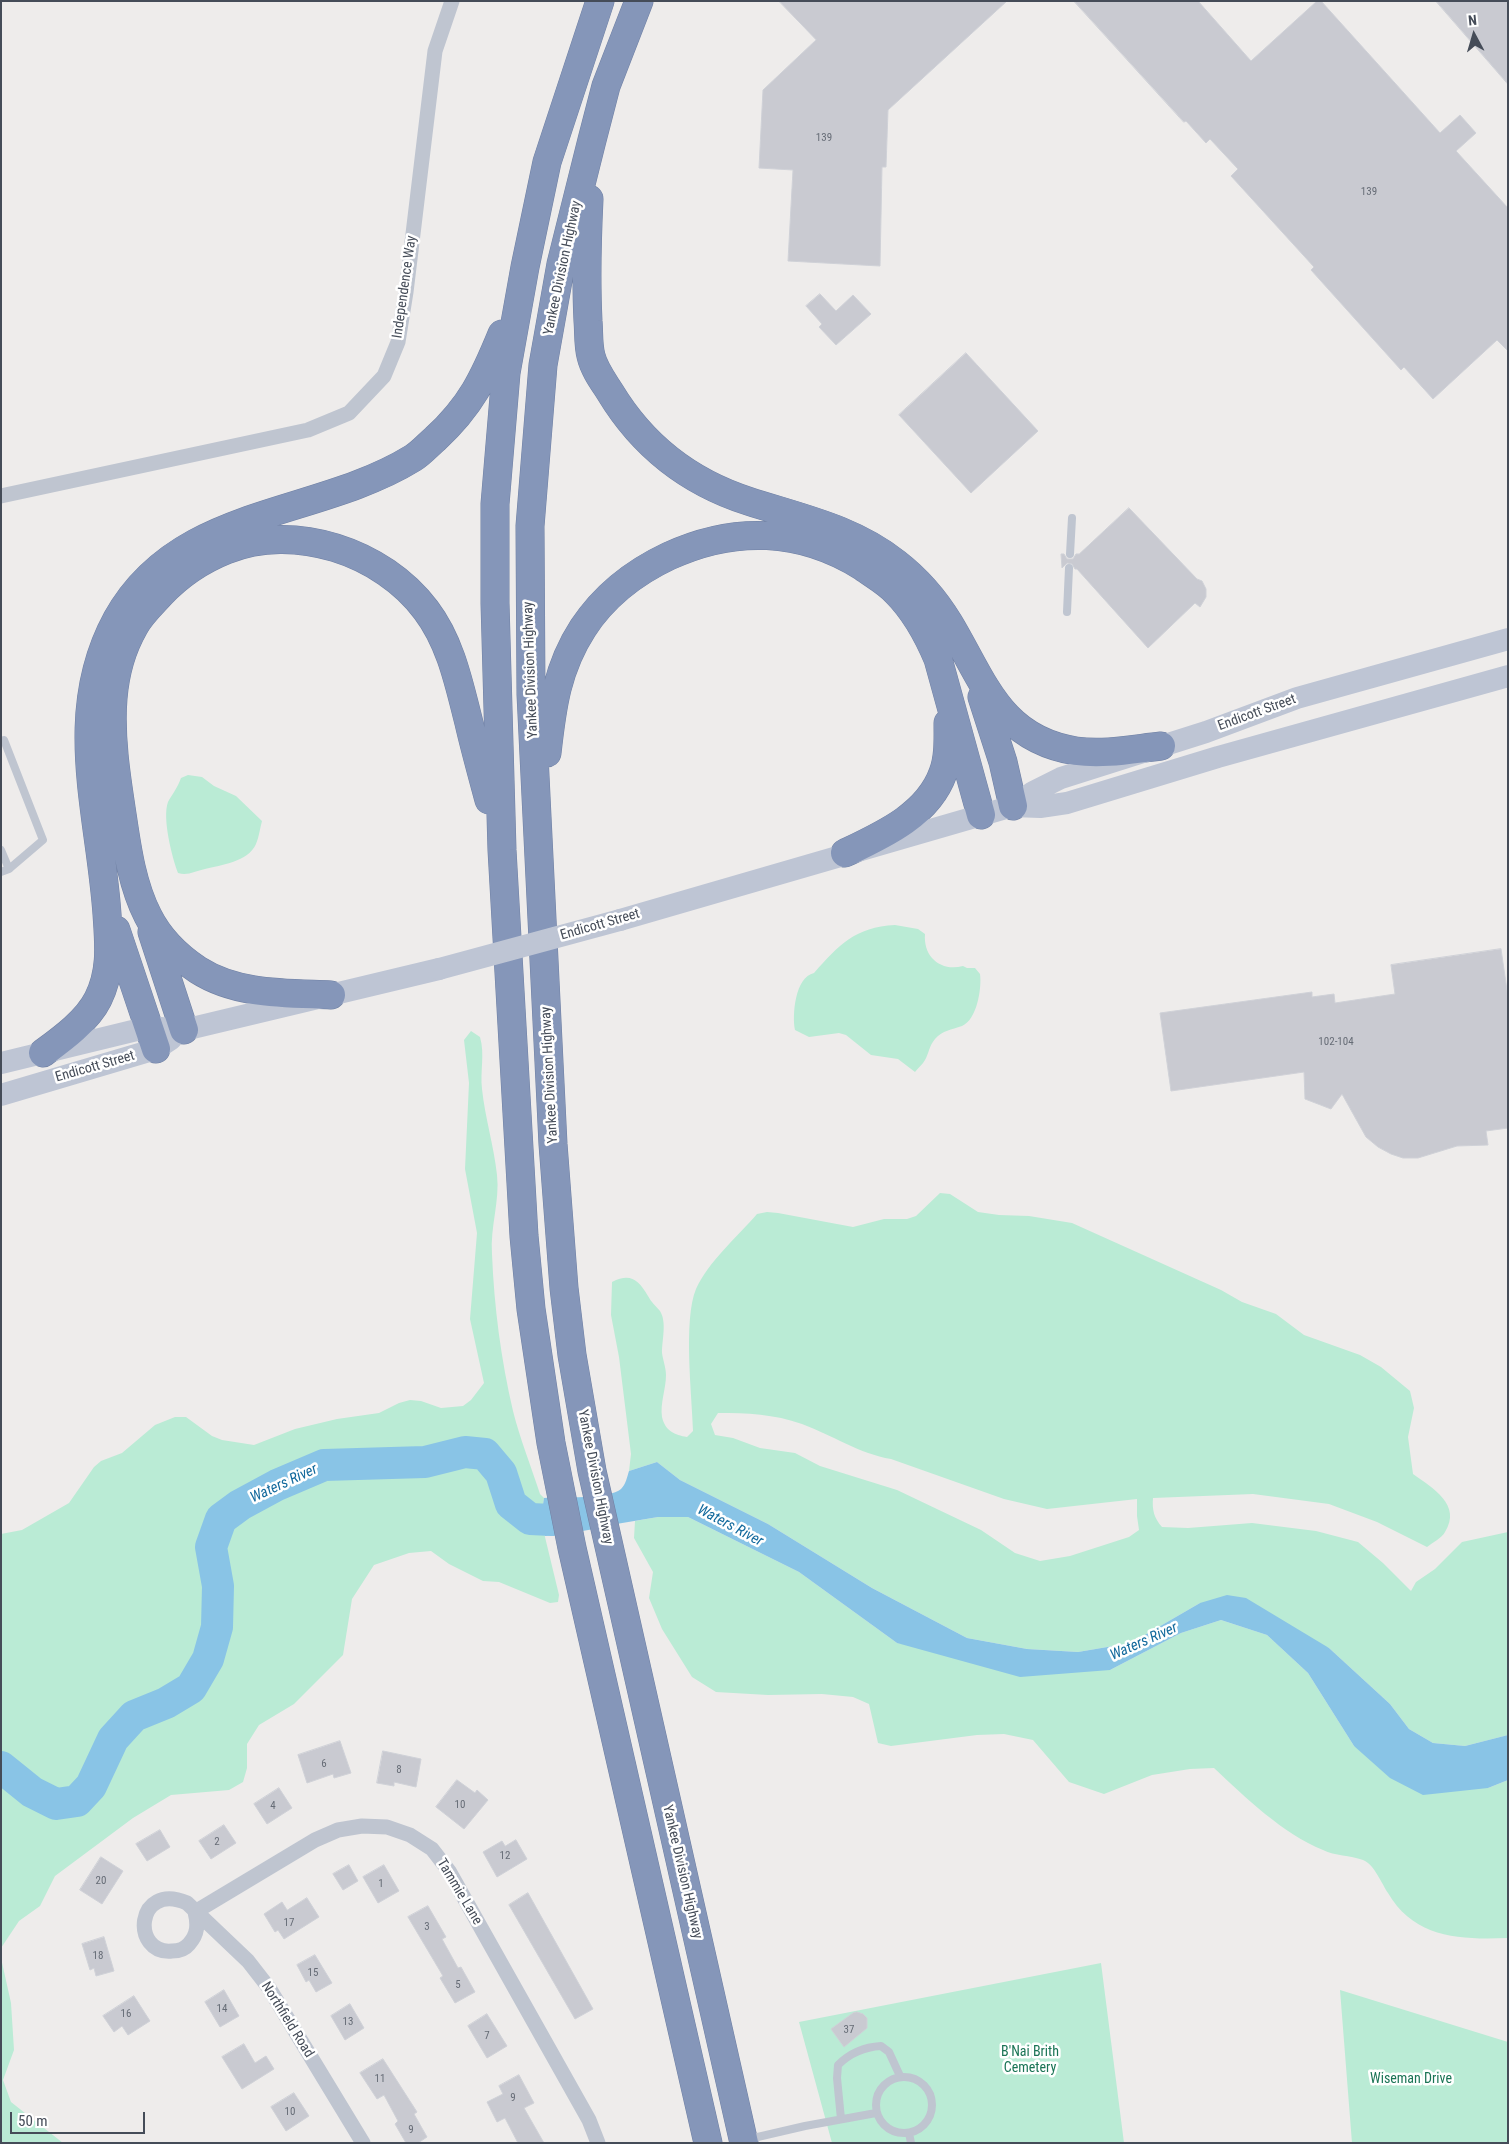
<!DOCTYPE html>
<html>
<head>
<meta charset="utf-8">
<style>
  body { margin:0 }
  #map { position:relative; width:1509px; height:2144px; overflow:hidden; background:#eeeceb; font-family:"Roboto Condensed",sans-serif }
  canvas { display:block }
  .frame { position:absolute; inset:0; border:2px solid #454c58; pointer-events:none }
  .north { position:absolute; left:1449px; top:10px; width:50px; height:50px; -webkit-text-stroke:4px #fff; paint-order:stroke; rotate:354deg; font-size:14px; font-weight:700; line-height:20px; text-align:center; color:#454c58 }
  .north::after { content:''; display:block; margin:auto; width:18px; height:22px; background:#454c58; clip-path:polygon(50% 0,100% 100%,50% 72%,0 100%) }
  .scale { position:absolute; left:10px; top:2112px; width:135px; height:22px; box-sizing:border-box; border:2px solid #454c58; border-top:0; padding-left:6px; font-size:15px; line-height:18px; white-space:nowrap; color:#454c58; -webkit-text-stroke:4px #fff; paint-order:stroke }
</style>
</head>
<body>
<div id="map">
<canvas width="1509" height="2144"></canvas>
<div class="frame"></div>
<div class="north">N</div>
<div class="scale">50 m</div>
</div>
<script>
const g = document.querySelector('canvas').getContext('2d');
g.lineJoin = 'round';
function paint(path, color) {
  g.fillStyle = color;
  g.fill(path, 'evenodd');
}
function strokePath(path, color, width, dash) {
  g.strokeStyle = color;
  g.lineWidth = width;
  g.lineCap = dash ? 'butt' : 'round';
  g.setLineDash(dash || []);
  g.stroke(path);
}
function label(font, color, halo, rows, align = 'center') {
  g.font = font + ' "Roboto Condensed",sans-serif';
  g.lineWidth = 5;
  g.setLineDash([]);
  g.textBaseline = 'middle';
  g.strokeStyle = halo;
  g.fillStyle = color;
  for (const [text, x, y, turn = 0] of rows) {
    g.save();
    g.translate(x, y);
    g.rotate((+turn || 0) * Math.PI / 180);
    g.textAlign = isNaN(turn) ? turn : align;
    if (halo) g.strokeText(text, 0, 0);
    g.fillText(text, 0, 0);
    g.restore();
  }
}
paint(new Path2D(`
  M 188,775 L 202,777 L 214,786 L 236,796 L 262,821 C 260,828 259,837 256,844 C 248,862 221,865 205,869 C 195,871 188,876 178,873 C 172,857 162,818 168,802 C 171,796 178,787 181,778 Z
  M 895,925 L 918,929 L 925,934 C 923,957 941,972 963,966 L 967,968 L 975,968 L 980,974 C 982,988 977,1020 962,1026 C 951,1030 943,1030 935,1039 C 929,1046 929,1053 925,1060 C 923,1064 918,1068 915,1072 L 898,1059 L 871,1055 L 846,1035 L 839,1033 L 809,1037 L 795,1030 C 792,1015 795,977 814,973 C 839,945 855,927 895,925 Z
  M 471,1031 L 480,1037 C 485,1054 480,1071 482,1089 C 485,1118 494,1146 497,1175 C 500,1201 490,1227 492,1254 C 494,1306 501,1360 513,1411 C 520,1439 531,1466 540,1494 L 544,1498 L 542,1511 L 545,1537 L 559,1595 L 558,1602 L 550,1603 L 499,1582 L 483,1581 L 449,1564 L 431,1551 L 409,1553 L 374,1565 L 352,1599 L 343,1655 L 294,1704 L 259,1725 L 247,1744 L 247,1768 L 243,1782 L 229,1790 L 171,1795 L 133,1818 L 55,1876 L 40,1906 L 19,1921 L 1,1948 L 1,1534 L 22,1530 L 69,1503 L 94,1467 L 101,1461 L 122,1453 L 155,1425 L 175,1417 L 186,1417 L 212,1436 L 222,1440 L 254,1445 L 295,1429 L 337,1419 L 379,1413 L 399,1403 L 410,1400 L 421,1401 L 441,1408 L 463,1406 L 471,1400 L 484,1383 L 470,1319 L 477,1233 L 465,1169 L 469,1083 L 464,1040 Z
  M 940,1193 L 950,1194 L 978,1212 L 999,1215 L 1029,1216 L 1072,1223 L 1221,1290 L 1242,1302 L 1276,1314 L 1304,1335 L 1360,1355 L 1381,1367 L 1410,1391 L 1414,1408 L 1408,1437 L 1413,1474 C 1433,1488 1462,1505 1445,1532 C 1442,1538 1432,1543 1427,1547 L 1377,1522 L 1329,1504 L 1253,1494 L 1153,1498 C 1152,1510 1154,1518 1162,1527 L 1188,1528 L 1252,1523 L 1316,1531 L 1358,1542 L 1383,1563 L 1411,1591 L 1416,1582 L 1435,1569 L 1462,1542 L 1508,1532 L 1508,1735 L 1465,1746 L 1433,1743 L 1409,1729 L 1390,1704 L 1329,1648 L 1200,1603 L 1131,1643 L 1078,1652 L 1027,1649 L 967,1638 L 872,1588 L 768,1524 L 680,1480 L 657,1462 L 629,1471 L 631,1454 L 619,1357 L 611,1315 L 612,1282 C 630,1273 638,1279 648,1296 C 651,1302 656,1306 660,1311 C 667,1322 662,1340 662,1353 C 663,1360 666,1368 666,1375 C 666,1389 660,1403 662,1417 C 665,1431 675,1435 687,1437 L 693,1431 C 692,1395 683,1320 696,1289 C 708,1262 738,1236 757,1214 L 767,1212 L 778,1213 L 853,1227 L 884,1219 L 907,1219 L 916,1216 ZM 718,1413 C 747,1413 774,1414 802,1424 C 832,1435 860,1454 891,1459 L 1004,1499 L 1047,1509 L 1137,1499 L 1137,1516 L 1139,1530 L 1129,1537 L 1070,1556 L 1040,1561 L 1015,1553 L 981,1530 L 897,1490 L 820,1466 L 795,1453 L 760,1448 L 733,1438 L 715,1435 L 711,1424 Z
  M 658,1517 L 688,1517 L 799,1572 L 897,1643 L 1110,1670 L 1181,1633 L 1221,1620 L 1267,1635 L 1308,1673 L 1354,1746 L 1488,1788 L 1508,1780 L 1508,1938 C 1460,1940 1414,1938 1388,1893 C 1382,1884 1374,1864 1363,1860 C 1350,1855 1335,1856 1323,1850 C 1283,1834 1245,1797 1214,1768 L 1190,1769 L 1152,1775 L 1104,1794 L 1069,1782 L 1033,1740 L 1004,1734 L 977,1735 L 891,1746 L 878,1743 L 869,1704 L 853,1697 L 822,1694 L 768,1695 L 716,1692 L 692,1677 L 662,1629 L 649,1598 L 653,1572 L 634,1538 L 635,1521 Z
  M 1,1958 L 11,2003 L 14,2050 L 3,2080 L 11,2102 L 63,2143 L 1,2143 Z
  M 1101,1963 L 1124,2143 L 832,2143 L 799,2022 Z
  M 1340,1990 L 1508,2042 L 1508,2143 L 1352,2143 Z`), '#baebd5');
paint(new Path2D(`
  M 657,1462 L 680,1480 L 768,1524 L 872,1588 L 967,1638 L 1027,1649 L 1078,1652 L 1131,1643 L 1200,1603 L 1227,1595 L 1246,1598 L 1329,1648 L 1390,1704 L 1409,1729 L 1433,1743 L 1465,1746 L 1508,1735 L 1508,1780 L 1488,1788 L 1423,1795 L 1390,1778 L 1354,1746 L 1308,1673 L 1267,1635 L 1221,1620 L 1181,1633 L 1110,1670 L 1020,1677 L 897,1643 L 799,1572 L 688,1517 L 658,1517 L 545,1536 L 542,1511 L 544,1498 C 560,1497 610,1499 621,1489 C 626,1484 627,1477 629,1471 Z`), '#89c4e6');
strokePath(new Path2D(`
  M 1,1767 L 32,1792 L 56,1804 L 77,1801 L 91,1786 L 113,1739 L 134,1716 L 166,1703 L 191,1688 L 208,1659 L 217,1627 L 218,1586 L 211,1547 L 221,1519 L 240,1505 L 277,1485 L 324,1465 L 425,1462 L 465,1452 L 485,1454 L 501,1473 L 511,1504 L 530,1519 L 552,1520 L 587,1514`), '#89c4e6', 32);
const building = new Path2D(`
  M 779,1 L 1007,1 L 888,110 L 886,167 L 882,167 L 880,266 L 788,261 L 793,170 L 759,168 L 763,90 L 816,40 Z
  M 1074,1 L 1198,1 L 1251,61 L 1317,1 L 1321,1 L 1440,133 L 1460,115 L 1476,133 L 1456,151 L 1508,208 L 1508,351 L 1497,340 L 1433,399 L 1404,367 L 1401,370 L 1311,270 L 1314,267 L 1231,176 L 1238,169 L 1210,139 L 1206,143 L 1186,121 L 1184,122 Z
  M 1436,1 L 1508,1 L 1508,84 Z
  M 820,294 L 836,311 L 853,295 L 871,314 L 836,345 L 819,327 L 822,324 L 806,306 Z
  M 966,353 L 1038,431 L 971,493 L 899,415 Z
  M 1129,508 L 1197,579 L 1202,581 L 1206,589 L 1206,597 L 1200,607 L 1195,603 L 1148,648 L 1077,569 L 1075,569 L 1072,564 L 1067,563 L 1062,568 L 1061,554 L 1064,554 L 1067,559 L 1073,559 L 1076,554 L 1079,554 Z
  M 1501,949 L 1508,997 L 1508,1128 L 1486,1131 L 1488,1145 L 1457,1146 L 1418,1158 L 1403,1158 L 1391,1154 L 1378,1147 L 1366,1137 L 1342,1094 L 1331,1109 L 1305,1099 L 1304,1072 L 1171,1091 L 1160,1013 L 1312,992 L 1312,997 L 1334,994 L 1335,1003 L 1395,994 L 1391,965 Z
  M 340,1741 L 351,1773 L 334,1778 L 333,1774 L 307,1783 L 298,1755 Z
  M 383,1751 L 421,1759 L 416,1787 L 394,1782 L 394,1786 L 377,1783 Z
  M 457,1780 L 475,1793 L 477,1790 L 488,1800 L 464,1829 L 436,1807 Z
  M 279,1788 L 292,1808 L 267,1824 L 254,1804 Z
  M 224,1825 L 236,1843 L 211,1859 L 199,1841 Z
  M 160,1830 L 170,1847 L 147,1861 L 136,1844 Z
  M 516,1840 L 527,1859 L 497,1877 L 483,1852 L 502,1841 L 505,1846 Z
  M 101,1857 L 123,1871 L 102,1904 L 80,1890 Z
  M 349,1865 L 358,1881 L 343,1890 L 333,1874 Z
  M 384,1865 L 399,1891 L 378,1903 L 363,1877 Z
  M 528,1893 L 593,2009 L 575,2019 L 509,1905 Z
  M 307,1898 L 319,1917 L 284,1939 L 278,1930 L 275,1932 L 264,1914 L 282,1902 L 287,1910 Z
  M 428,1906 L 446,1937 L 442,1939 L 458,1968 L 461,1967 L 475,1992 L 455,2003 L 440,1978 L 443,1976 L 408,1917 Z
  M 104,1937 L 114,1971 L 96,1976 L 94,1968 L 90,1970 L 82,1944 Z
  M 315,1955 L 332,1983 L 316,1992 L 309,1980 L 306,1982 L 297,1965 Z
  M 224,1990 L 239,2016 L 220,2027 L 205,2002 Z
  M 134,1996 L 150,2021 L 128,2035 L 122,2026 L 114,2032 L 103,2016 Z
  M 350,2004 L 364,2028 L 345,2040 L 331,2016 Z
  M 857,2012 L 863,2014 L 867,2018 L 867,2028 L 844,2047 L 831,2029 L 853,2013 Z
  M 487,2014 L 507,2046 L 487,2058 L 468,2026 Z
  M 244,2044 L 255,2063 L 266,2056 L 274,2069 L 242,2089 L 222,2057 Z
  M 383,2059 L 417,2112 L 414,2114 L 427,2137 L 418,2143 L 406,2143 L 395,2124 L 398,2121 L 384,2095 L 377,2099 L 360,2073 Z
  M 519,2075 L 534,2103 L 524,2108 L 544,2143 L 518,2143 L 505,2118 L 497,2122 L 487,2102 L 503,2094 L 499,2086 Z
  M 294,2093 L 309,2116 L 286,2131 L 271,2107 Z`);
paint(building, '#c9cad1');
strokePath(building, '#cfd1d7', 1);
const motorway = new Path2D(`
  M 600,1 L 547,162 L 525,267 L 506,373 L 495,504 L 495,603 L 502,850 L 524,1236 L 531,1309 L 551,1443 L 572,1548 L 708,2143
  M 639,1 L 606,86 L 592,140 L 561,264 L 543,365 L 530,526 L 531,694 L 553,1144 L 564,1288 L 572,1355 L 592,1471 L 744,2143
  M 589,199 C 587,240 586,280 588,321 C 589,332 588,345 591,356 C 594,369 603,381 610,392 C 642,445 689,482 748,501 C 800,518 852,528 896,563 C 918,580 935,600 949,623 C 984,681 999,739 1076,751 C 1104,755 1133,749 1161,746
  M 982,697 L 1003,762 L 1013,806
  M 547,753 C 552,707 557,668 583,628 C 604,596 635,572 669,556 C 734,526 801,528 863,567 C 874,575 887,582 896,592 C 915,611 928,635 938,659 L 981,815
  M 845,853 C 883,835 928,815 943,773 C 949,757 948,739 948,723
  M 116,930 L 156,1049
  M 152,932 L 184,1030
  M 331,995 C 286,993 237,995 198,970 C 177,956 159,938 148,916 C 132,885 127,848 122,814 C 116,775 110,736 113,698 C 115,674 122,648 134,627 C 140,615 152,604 161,594 C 179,575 201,560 226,550 C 294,522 383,552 426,610 C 451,643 459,684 469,723 C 475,749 482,774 489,800
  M 43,1053 C 62,1039 87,1021 98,999 C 112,971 109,944 107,914 C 100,813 65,714 117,619 C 179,507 316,518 413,458 C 421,453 428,445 435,439 C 471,406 484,378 502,334`);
strokePath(motorway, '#7081a4', 29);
strokePath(new Path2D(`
  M 1070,554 L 1072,518
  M 1067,612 L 1069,568
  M 1,741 L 4,740 L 43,840 L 9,869 L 1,872
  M 1,850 L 9,869
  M876 2105a28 28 0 1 1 56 0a28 28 0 1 1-56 0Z
  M 841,2119 L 837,2078 L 838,2065 C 850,2053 864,2047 881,2046 L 889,2052 L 900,2076
  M 909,2133 L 911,2143
  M 749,2139 L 805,2126 L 876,2113`), '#bfc5d0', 8);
strokePath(new Path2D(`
  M 1,496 L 308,430 L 349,413 L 384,376 L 398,342 L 406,292 L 435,51 L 452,1
  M 195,1912 L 315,1840 L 338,1830 L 362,1826 L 387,1827 L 410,1835 L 432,1849 L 449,1871 L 589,2120 L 598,2143
  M 195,1912 C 198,1924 198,1934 189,1944 C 185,1949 178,1951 172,1951 C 131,1955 135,1881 187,1903 L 248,1961 L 269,1988 L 363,2143`), '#bfc5d0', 15);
strokePath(new Path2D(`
  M 1013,806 L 1033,792 L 1061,778 L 1206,732 L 1297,698 L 1508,639
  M 620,920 L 1013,806 L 1040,807 L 1067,803 L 1218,757 L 1508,676
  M 1,1063 L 149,1027 L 184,1030 L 439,969
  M 1,1095 L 156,1049 L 171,1039`), '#bec5d4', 22);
strokePath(motorway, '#8596b9', 28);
strokePath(new Path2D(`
  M 439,969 L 620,920`), '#bec5d4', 22);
label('11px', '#666c76', null, [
  ["139",824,138],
  ["139",1369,192],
  ["102-104",1336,1042],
  ["6",324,1764],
  ["8",399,1770],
  ["10",460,1805],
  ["4",273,1806],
  ["2",217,1842],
  ["12",505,1856],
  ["20",101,1881],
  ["1",381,1884],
  ["17",289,1923],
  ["3",427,1927],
  ["18",98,1956],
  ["15",313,1973],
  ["5",458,1985],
  ["14",222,2009],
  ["16",126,2014],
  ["13",348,2022],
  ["37",849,2030],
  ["7",487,2036],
  ["11",380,2079],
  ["9",513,2098],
  ["10",290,2112],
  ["9",411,2130]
]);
label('14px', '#454c58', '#fff', [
  ["Yankee Division Highway",563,268,-78],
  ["Independence Way",405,287,-82],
  ["Yankee Division Highway",531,670,-92],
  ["Endicott Street",1257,713,-20],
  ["Endicott Street",600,925,-16],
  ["Endicott Street",95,1067,-16],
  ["Yankee Division Highway",550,1075,-93],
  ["Yankee Division Highway",595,1477,79],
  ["Yankee Division Highway",682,1872,77],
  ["Tammie Lane",459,1892,59],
  ["Northfield Road",287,2020,58]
]);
label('14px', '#1a7455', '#fff', [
  ["B'Nai Brith",1030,2052],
  ["Cemetery",1030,2068],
  ["Wiseman Drive",1411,2079]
]);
label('italic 15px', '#136a9d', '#fff', [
  ["Waters River",284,1484,-25],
  ["Waters River",730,1526,28],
  ["Waters River",1144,1642,-24]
]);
</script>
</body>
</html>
